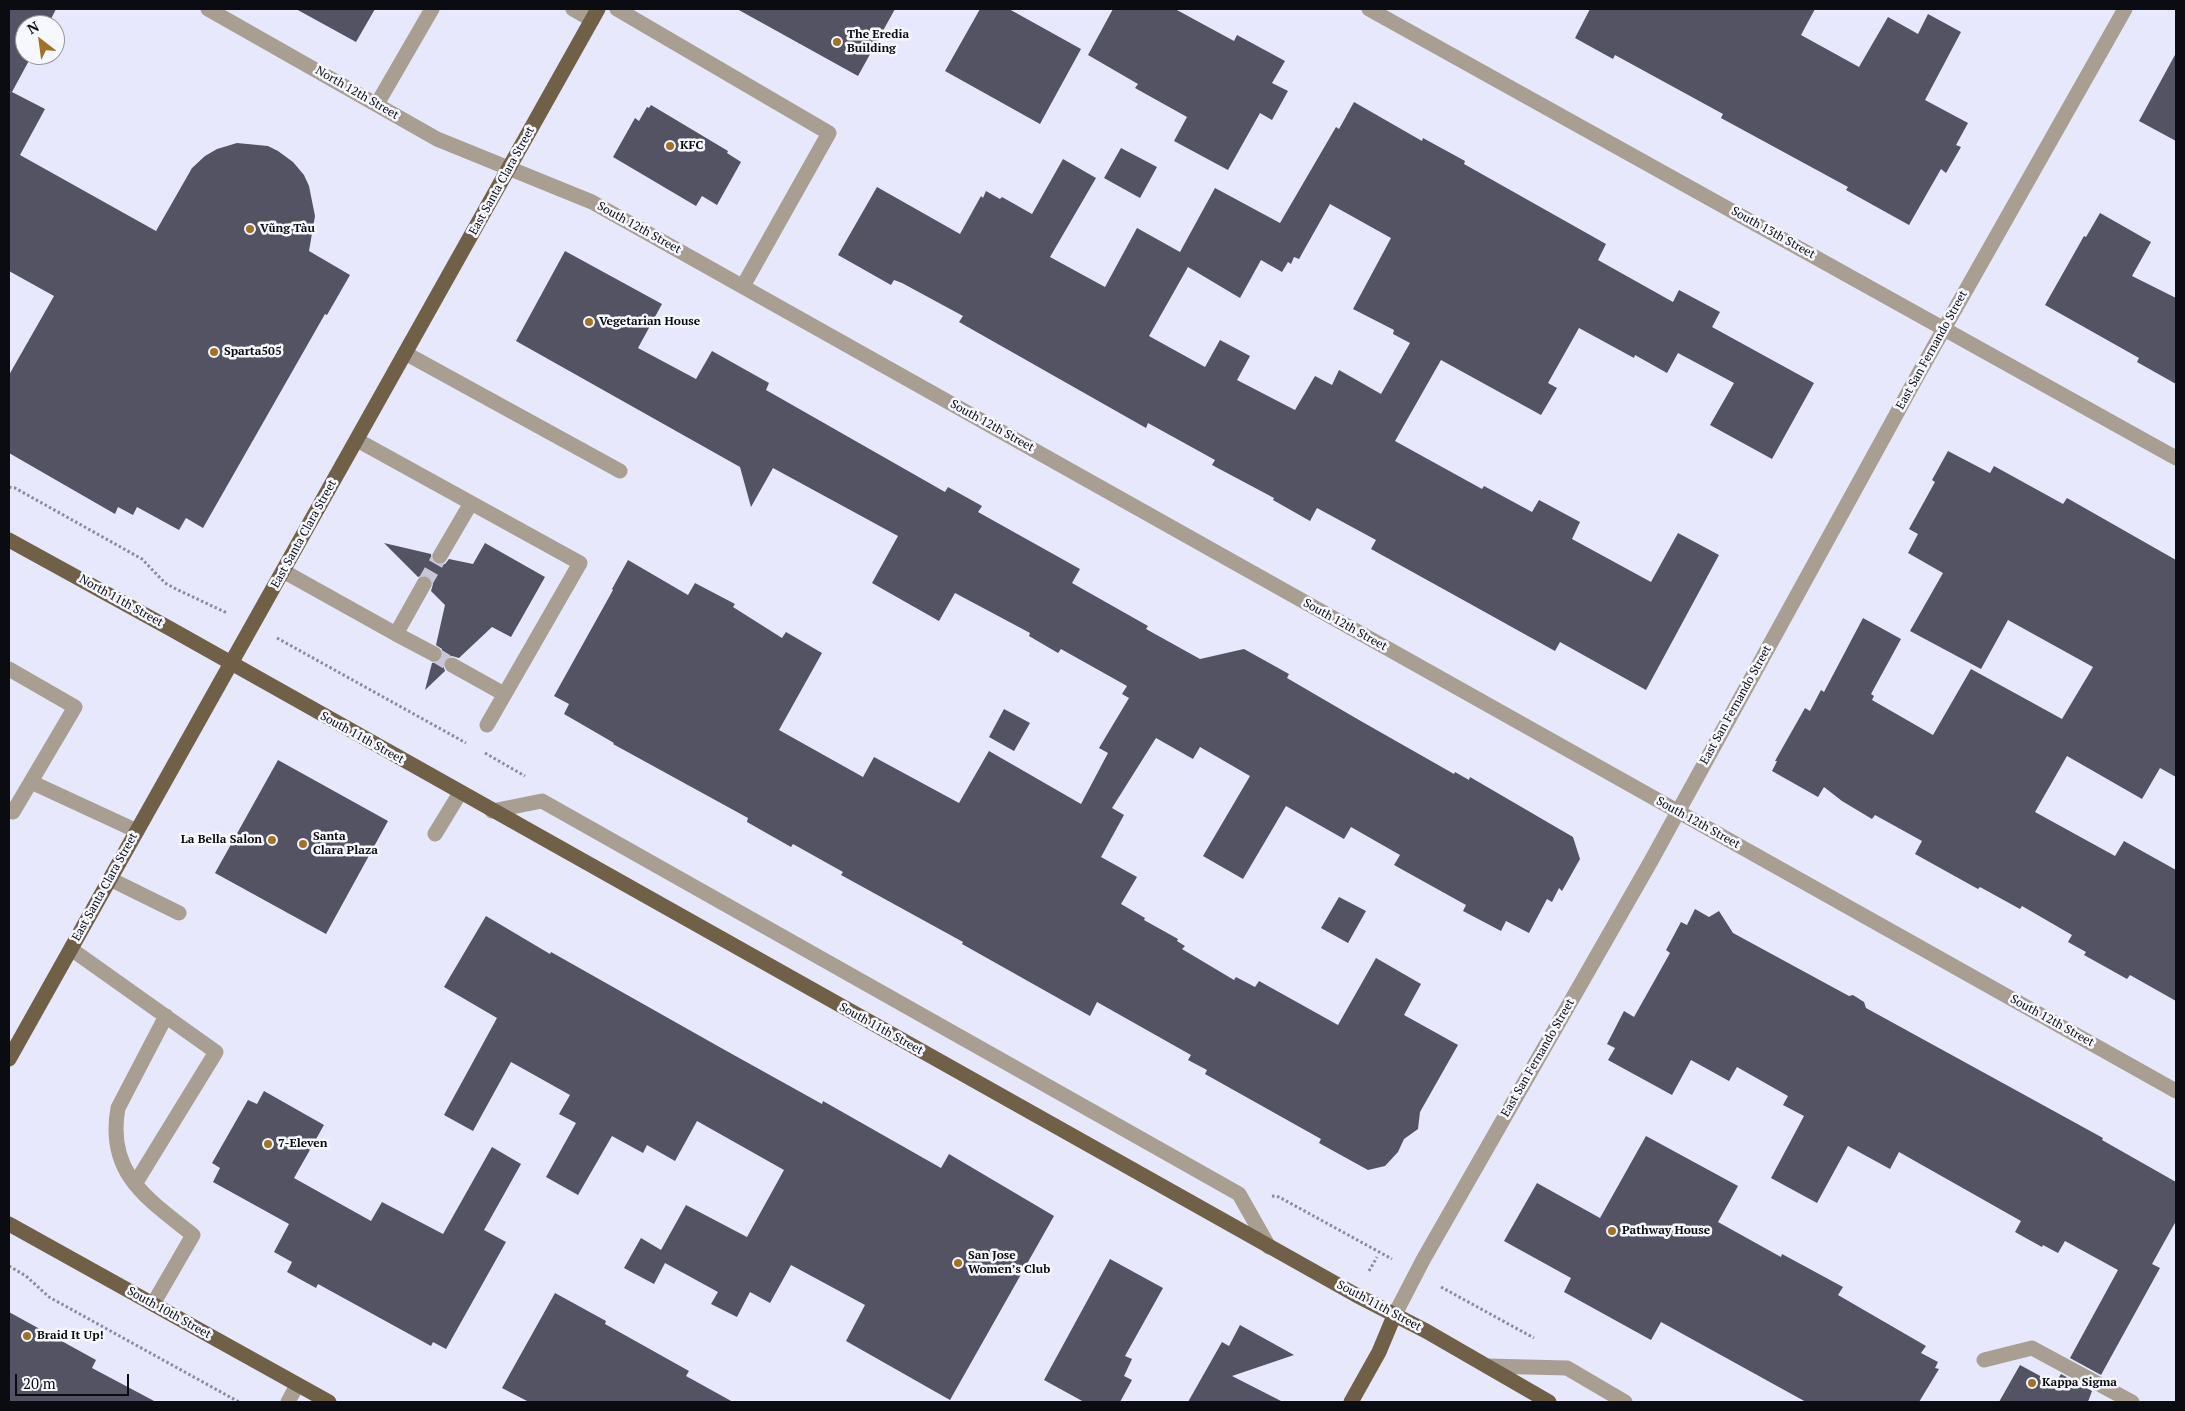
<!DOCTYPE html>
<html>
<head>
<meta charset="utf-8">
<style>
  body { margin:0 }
  #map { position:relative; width:2185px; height:1411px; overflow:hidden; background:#e8e8fc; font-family:"PT Serif",serif }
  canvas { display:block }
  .frame { position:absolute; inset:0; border:10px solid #0b0b12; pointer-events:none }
  .north { position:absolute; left:15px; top:15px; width:50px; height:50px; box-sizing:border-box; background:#f6f7ff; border:1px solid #9899a0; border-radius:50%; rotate:330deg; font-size:14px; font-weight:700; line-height:20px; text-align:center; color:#0b0b12 }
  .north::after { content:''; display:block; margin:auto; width:18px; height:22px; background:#a17125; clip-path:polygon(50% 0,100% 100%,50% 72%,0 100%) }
  .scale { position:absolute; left:15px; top:1374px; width:114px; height:22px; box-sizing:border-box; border:2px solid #0b0b12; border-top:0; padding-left:6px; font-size:15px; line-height:18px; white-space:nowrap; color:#0b0b12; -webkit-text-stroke:4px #f6f7ff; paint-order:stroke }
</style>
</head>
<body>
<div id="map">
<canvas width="2185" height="1411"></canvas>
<div class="frame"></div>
<div class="north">N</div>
<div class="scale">20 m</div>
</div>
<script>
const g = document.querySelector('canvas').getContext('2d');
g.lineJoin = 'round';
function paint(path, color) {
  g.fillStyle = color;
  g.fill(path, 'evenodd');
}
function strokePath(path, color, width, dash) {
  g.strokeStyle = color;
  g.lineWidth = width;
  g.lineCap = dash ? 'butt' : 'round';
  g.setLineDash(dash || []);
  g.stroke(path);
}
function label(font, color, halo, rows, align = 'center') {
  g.font = font + ' "PT Serif",serif';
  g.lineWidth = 5;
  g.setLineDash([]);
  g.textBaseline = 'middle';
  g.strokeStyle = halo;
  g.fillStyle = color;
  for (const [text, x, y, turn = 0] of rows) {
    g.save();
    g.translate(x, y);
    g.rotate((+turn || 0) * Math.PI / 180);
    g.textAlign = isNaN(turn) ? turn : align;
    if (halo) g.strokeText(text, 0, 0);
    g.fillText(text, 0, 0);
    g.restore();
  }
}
paint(new Path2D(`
  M 9,9 L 56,9 L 48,25 L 25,25 L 25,55 L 32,55 L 12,92 L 45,109 L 20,155 L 156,231 L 192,168 L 205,156 L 217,149 L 237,143 L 268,146 L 278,151 L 293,162 L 304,175 L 309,186 L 315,216 L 309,251 L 350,275 L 327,315 L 325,314 L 203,528 L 186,518 L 179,530 L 137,507 L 133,515 L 118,507 L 115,514 L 9,453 L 9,375 L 54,296 L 9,271 Z
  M 296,9 L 375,9 L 356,42 Z
  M 737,9 L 895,9 L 858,76 Z
  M 980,9 L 1009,9 L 1081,49 L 1040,124 L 945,71 Z
  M 1113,9 L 1175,9 L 1234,41 L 1237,35 L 1285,61 L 1272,83 L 1288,91 L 1272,120 L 1260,113 L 1228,170 L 1174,141 L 1187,117 L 1135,88 L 1138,84 L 1088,55 Z
  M 1590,9 L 1815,9 L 1801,35 L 1859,67 L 1888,17 L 1918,34 L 1928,14 L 1961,32 L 1925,100 L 1968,123 L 1956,145 L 1961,147 L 1946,173 L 1941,169 L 1909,225 L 1846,190 L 1848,187 L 1721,118 L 1723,114 L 1615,55 L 1613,59 L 1575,38 Z
  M 2176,53 L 2176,141 L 2139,121 Z
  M 1354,102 L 1422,141 L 1423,138 L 1465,161 L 1464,164 L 1606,244 L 1598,260 L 1673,302 L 1679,290 L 1720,312 L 1712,327 L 1814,383 L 1772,459 L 1710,425 L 1734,383 L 1678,353 L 1667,373 L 1635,355 L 1634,358 L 1579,328 L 1548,383 L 1557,388 L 1541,415 L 1441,360 L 1395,441 L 1482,489 L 1484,486 L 1532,512 L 1539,500 L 1580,522 L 1572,539 L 1651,582 L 1678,533 L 1719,555 L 1646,690 L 1560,642 L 1555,651 L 1474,606 L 1371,549 L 1376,540 L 1317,508 L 1310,521 L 1273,500 L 1274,498 L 1212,465 L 1215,460 L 1148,423 L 1146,428 L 959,322 L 963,316 L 902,283 L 894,280 L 891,285 L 838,255 L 877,187 L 960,234 L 981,196 L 983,198 L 986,191 L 1000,199 L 1002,197 L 1032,214 L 1063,159 L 1096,178 L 1050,257 L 1105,287 L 1137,228 L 1180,252 L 1215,188 L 1280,223 L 1336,127 L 1339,129 ZM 1330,204 L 1391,238 L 1353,309 L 1394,330 L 1393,334 L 1410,343 L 1381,394 L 1339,370 L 1332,385 L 1315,376 L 1295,410 L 1237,380 L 1250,356 L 1220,340 L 1205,367 L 1149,336 L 1188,267 L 1240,298 L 1261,260 L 1282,272 L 1288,262 L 1291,264 L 1294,257 L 1299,259 Z
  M 651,105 L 728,151 L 727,153 L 741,162 L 717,205 L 702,196 L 696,206 L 613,157 L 635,118 L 639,121 L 647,107 L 649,108 Z
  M 1121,148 L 1157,167 L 1140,198 L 1104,178 Z
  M 2100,213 L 2151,242 L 2132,276 L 2176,298 L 2176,384 L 2137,362 L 2139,358 L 2045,305 L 2084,236 L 2086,237 Z
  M 565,251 L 662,304 L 638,348 L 696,379 L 712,351 L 769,383 L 766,390 L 945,492 L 948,487 L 982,506 L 978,512 L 1080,569 L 1072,583 L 1148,626 L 1146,629 L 1200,659 L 1244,649 L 1289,674 L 1287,678 L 1359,720 L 1454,774 L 1455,772 L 1469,780 L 1470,777 L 1573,837 L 1580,859 L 1562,891 L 1559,888 L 1552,902 L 1547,899 L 1529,933 L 1506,921 L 1501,931 L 1463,911 L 1466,905 L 1394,865 L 1400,855 L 1351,827 L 1344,839 L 1286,806 L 1243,879 L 1203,856 L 1250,776 L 1200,747 L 1193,759 L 1156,738 L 1112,808 L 1124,815 L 1101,857 L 1137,877 L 1121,904 L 1145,918 L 1144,920 L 1178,939 L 1177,941 L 1185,946 L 1182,949 L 1234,980 L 1236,977 L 1255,987 L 1259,981 L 1338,1025 L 1376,958 L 1421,984 L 1404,1015 L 1458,1045 L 1420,1112 L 1418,1129 L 1404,1139 L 1398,1152 L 1385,1166 L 1368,1170 L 1319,1143 L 1321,1139 L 1205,1074 L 1207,1070 L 1188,1060 L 1191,1055 L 1097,1002 L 1090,1016 L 962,944 L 963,942 L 841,875 L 843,872 L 793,844 L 791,847 L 747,822 L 748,818 L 613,744 L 614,743 L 564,714 L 569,704 L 554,696 L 613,590 L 612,589 L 628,560 L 688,595 L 695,583 L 735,604 L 733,607 L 782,638 L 786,632 L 822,653 L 779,730 L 863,777 L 874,757 L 959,803 L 989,751 L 1081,804 L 1108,753 L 1099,748 L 1129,698 L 1122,694 L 1127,686 L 1061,649 L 1058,653 L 1029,636 L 1030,633 L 955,593 L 939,621 L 872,583 L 898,536 L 773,468 L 751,507 L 740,467 L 516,341 Z
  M 1948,451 L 1990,473 L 1994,466 L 2063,504 L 2067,498 L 2176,560 L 2176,777 L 2160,768 L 2142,799 L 2067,756 L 2035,812 L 2115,856 L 2124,841 L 2176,870 L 2176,1001 L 2130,975 L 2127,979 L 2084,955 L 2086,952 L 2068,942 L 2072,935 L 2022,906 L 2020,909 L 1980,887 L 1978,889 L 1915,854 L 1922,841 L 1875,815 L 1872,819 L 1842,801 L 1824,787 L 1818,797 L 1772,771 L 1777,761 L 1775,761 L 1805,708 L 1810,711 L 1821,690 L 1824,692 L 1863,618 L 1901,639 L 1871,694 L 1874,696 L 1872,700 L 1933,735 L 1971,669 L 2062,719 L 2093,667 L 2008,620 L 1981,669 L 1910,631 L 1943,573 L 1908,553 L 1918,534 L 1909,529 L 1935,482 L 1932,480 Z
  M 384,543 L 431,554 L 432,561 L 439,565 L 445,564 L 449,559 L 473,564 L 485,543 L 545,577 L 511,637 L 492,627 L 459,658 L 452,656 L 447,657 L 443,665 L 445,671 L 425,690 L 432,663 L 439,662 L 442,658 L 442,649 L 436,645 L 445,605 L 431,591 L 433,584 L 432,579 L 424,575 L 418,577 Z
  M 1004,709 L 1030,723 L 1014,751 L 989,737 Z
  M 278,760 L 388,821 L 326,934 L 215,873 Z
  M 1339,897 L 1366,911 L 1348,943 L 1321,928 Z
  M 1695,909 L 1709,917 L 1719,911 L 1733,933 L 1849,996 L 1853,995 L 1864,1002 L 1866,1008 L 2103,1138 L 2102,1140 L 2176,1182 L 2176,1221 L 2152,1264 L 2160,1268 L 2101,1375 L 2070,1358 L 2118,1270 L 2065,1241 L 2058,1253 L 2043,1245 L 2042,1247 L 2015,1232 L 2021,1221 L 1899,1152 L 1890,1169 L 1848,1146 L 1817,1203 L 1771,1178 L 1804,1116 L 1783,1105 L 1788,1096 L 1737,1067 L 1729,1081 L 1691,1060 L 1672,1095 L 1608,1060 L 1615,1048 L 1607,1044 L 1624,1011 L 1634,1017 L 1670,953 L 1666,950 L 1681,922 L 1687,925 Z
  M 486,916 L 550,954 L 551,952 L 723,1049 L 822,1104 L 823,1101 L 941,1168 L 949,1154 L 1054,1216 L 950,1400 L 846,1341 L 865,1305 L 791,1265 L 770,1303 L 750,1292 L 737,1317 L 711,1304 L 718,1292 L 665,1263 L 654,1284 L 624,1268 L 641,1238 L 661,1250 L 686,1205 L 747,1237 L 784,1170 L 697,1121 L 675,1161 L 647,1145 L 643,1153 L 612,1136 L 578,1195 L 546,1177 L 576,1123 L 559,1114 L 570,1095 L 511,1062 L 473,1131 L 444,1115 L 497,1018 L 444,987 Z
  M 264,1091 L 324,1125 L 294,1178 L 371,1221 L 382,1202 L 443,1234 L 492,1147 L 521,1164 L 484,1230 L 506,1242 L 446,1349 L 433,1342 L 431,1346 L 318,1284 L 316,1288 L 287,1272 L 292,1262 L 274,1252 L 289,1224 L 213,1182 L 220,1168 L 212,1163 L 248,1100 L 257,1104 Z
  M 1646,1136 L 1738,1186 L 1718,1222 L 1781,1257 L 1782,1254 L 1843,1287 L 1838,1295 L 1926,1346 L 1921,1353 L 1938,1362 L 1935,1368 L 1939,1369 L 1919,1402 L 1806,1402 L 1661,1322 L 1651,1340 L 1564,1292 L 1571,1278 L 1504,1241 L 1537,1183 L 1600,1218 Z
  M 1110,1259 L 1163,1288 L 1125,1356 L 1132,1359 L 1124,1376 L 1132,1380 L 1120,1402 L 1084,1402 L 1044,1380 Z
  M 555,1293 L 606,1321 L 605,1324 L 689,1371 L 686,1376 L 733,1402 L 529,1402 L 502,1388 Z
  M 9,1312 L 96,1360 L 92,1368 L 156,1402 L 9,1402 Z
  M 1240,1325 L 1294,1355 L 1232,1376 L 1283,1402 L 1188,1402 L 1222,1342 L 1229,1346 Z
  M 2020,1365 L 2055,1384 L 2061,1374 L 2092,1391 L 2088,1402 L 1999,1402 Z`), '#535363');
strokePath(new Path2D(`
  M 424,584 L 440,556
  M 434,654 L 452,665`), '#c7c7d9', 15, [15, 8]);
strokePath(new Path2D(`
  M 9,487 L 15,488 L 142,559 L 165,583 L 176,589 L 227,613
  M 277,638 L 466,743
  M 485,753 L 525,776
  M 1272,1196 L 1279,1197 L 1392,1259
  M 9,1266 L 26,1276 L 49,1297 L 239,1402
  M 1369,1271 L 1377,1257
  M 1441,1287 L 1534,1338`), '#8b8b9a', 3, [2.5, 2.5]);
strokePath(new Path2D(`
  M 208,9 L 437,139 L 592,202 L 2176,1091
  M 573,9 L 592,20
  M 617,9 L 829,133 L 743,286
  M 1369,9 L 2176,458
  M 377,104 L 432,9
  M 405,353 L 620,471
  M 357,440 L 580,563 L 487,725
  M 440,556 L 471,503
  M 283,571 L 396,634 L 424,584
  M 396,634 L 434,654
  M 452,665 L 504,694
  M 9,669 L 75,707 L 13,812 L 9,809
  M 31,782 L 137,831
  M 492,811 L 542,801 L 1239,1194 L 1269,1247
  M 435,834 L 460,793
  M 110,879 L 179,913
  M 71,949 L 216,1052 L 135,1184
  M 153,1304 L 193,1235 C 148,1199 106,1174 118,1108 L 166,1016
  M 1394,1316 L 1423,1260 L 1651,861 L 1919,373 L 2125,9
  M 1984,1360 L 2032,1348 L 2132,1402
  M 1487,1366 L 1567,1368 L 1625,1402
  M 288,1402 L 297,1385`), '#a89e91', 15);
strokePath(new Path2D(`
  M 9,540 L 169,628 L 1356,1295 L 1426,1331 L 1549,1402
  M 9,1059 L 598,9
  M 9,1224 L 329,1402
  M 1351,1402 L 1379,1352 L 1394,1316`), '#716048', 15);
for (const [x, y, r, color] of [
  [837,42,5,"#a17125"],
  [670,146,5,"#a17125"],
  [250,229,5,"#a17125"],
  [589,322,5,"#a17125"],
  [214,352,5,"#a17125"],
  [272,840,5,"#a17125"],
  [303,844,5,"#a17125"],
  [268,1144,5,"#a17125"],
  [1612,1231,5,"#a17125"],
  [958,1263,5,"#a17125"],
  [27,1336,5,"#a17125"],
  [2032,1383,5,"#a17125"]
]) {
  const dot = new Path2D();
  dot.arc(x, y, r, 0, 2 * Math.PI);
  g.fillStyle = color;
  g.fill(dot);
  strokePath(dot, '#f6f7ff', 2);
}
label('bold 12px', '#0b0b12', '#f6f7ff', [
  ["The Eredia",847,35],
  ["Building",847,49],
  ["KFC",680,146],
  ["Vũng Tàu",260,229],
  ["Vegetarian House",599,322],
  ["Sparta505",224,352],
  ["Santa",313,837],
  ["Clara Plaza",313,851],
  ["La Bella Salon",262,840,"right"],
  ["7-Eleven",278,1144],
  ["Pathway House",1622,1231],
  ["San Jose",968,1256],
  ["Women’s Club",968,1270],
  ["Braid It Up!",37,1336],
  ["Kappa Sigma",2042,1383]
], 'left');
label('12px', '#0b0b12', '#f6f7ff', [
  ["North 12th Street",357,93,30],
  ["East Santa Clara Street",502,181,-61],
  ["South 12th Street",639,228,29],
  ["South 13th Street",1773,233,29],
  ["East San Fernando Street",1932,350,-61],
  ["South 12th Street",992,426,29],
  ["East Santa Clara Street",304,534,-61],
  ["North 11th Street",121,601,29],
  ["South 12th Street",1345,625,29],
  ["East San Fernando Street",1736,705,-61],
  ["South 11th Street",362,738,29],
  ["South 12th Street",1698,823,29],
  ["East Santa Clara Street",105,887,-61],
  ["South 12th Street",2052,1021,29],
  ["South 11th Street",881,1029,29],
  ["East San Fernando Street",1538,1058,-60],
  ["South 11th Street",1379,1306,28],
  ["South 10th Street",169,1313,29]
]);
</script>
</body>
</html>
